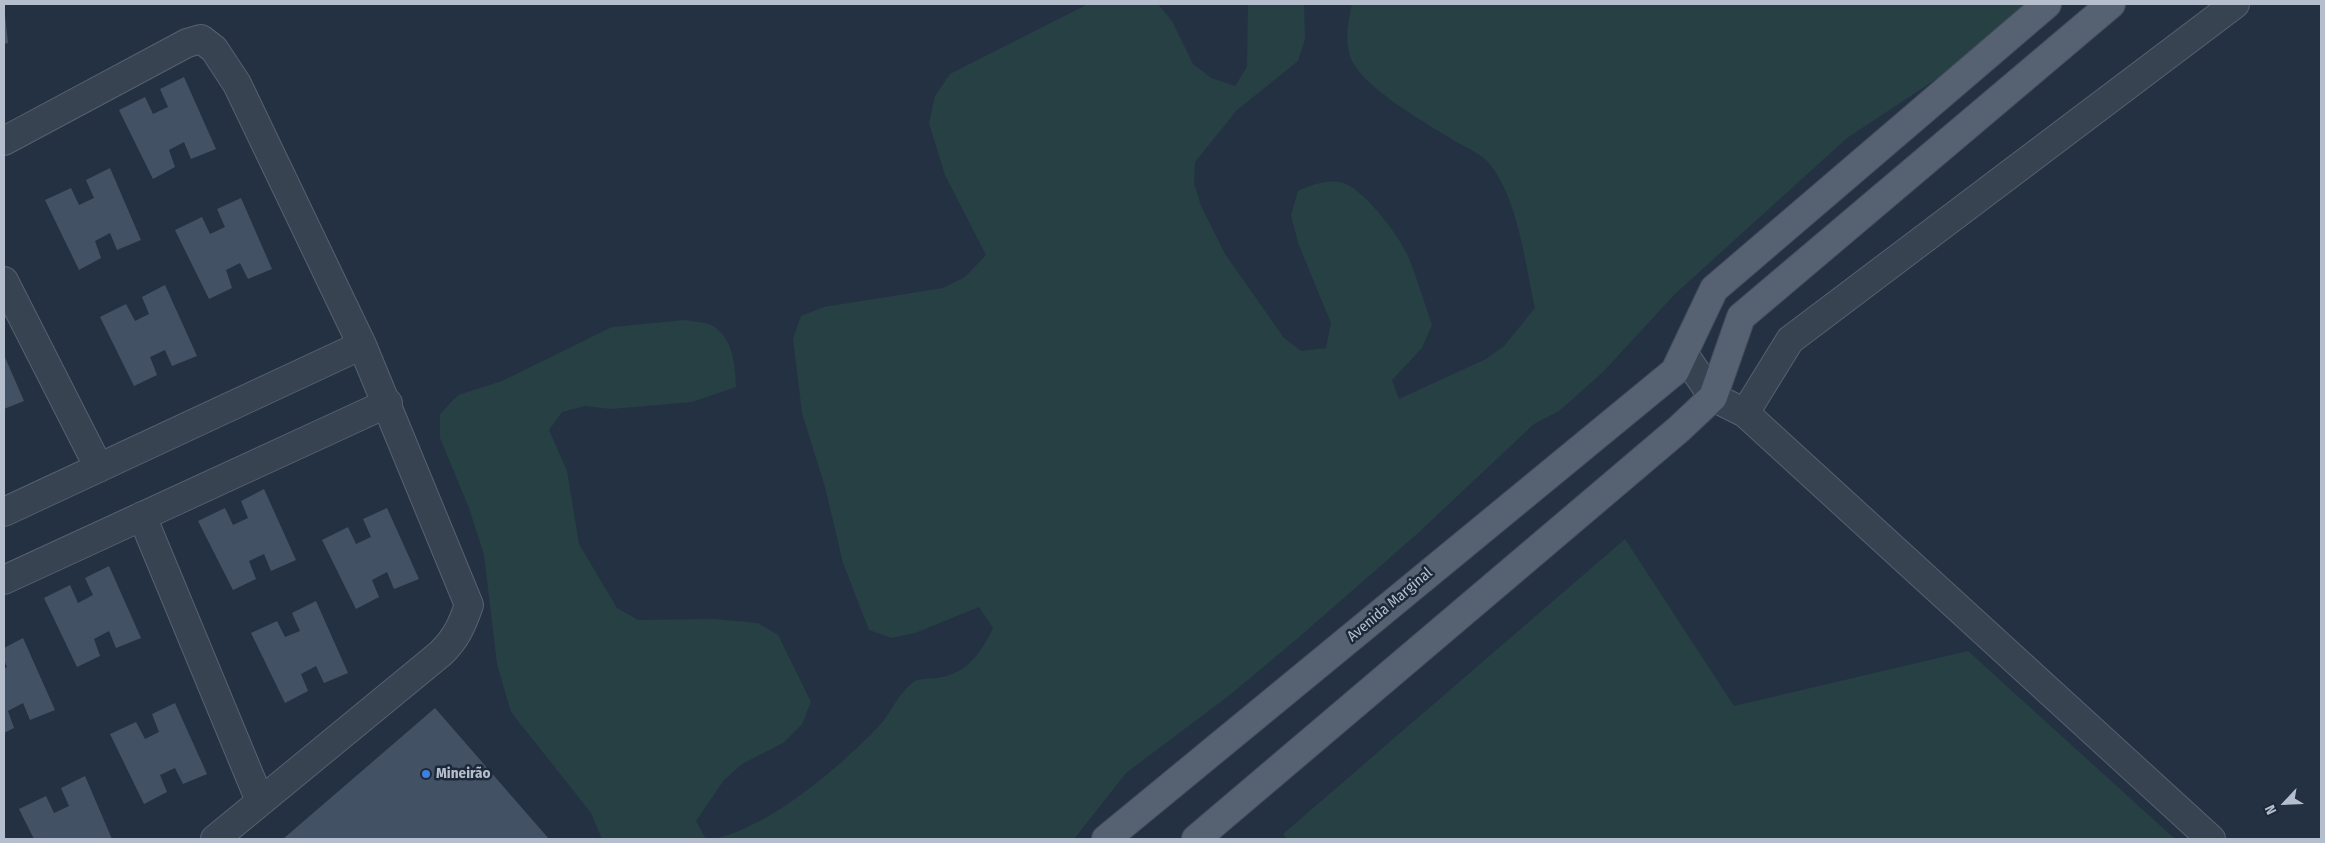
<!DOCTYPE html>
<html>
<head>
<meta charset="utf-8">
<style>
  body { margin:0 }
  #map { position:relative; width:2325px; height:843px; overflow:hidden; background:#243143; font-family:"Fira Sans Condensed",sans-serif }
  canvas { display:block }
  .frame { position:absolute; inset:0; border:5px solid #b5becc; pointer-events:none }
  .north { position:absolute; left:2260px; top:778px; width:50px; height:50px; -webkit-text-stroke:4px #1d2838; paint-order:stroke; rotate:245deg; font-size:14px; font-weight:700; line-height:20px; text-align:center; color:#b5becc }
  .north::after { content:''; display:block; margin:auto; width:18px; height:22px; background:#b5becc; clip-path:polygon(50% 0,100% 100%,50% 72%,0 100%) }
</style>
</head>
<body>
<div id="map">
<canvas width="2325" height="843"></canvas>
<div class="frame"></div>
<div class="north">N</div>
</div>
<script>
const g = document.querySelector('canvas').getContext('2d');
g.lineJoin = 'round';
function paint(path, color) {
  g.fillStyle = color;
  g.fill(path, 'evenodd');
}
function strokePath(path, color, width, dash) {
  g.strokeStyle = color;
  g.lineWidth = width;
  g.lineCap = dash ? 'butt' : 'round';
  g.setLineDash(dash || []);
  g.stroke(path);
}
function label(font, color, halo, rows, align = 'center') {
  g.font = font + ' "Fira Sans Condensed",sans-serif';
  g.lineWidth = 5;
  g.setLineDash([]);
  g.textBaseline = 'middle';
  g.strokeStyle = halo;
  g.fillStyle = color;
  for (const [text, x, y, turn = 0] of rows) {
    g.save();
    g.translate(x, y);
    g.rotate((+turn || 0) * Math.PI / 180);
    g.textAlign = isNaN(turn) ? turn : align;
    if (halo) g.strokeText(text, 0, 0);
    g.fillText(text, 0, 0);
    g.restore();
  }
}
paint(new Path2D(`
  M 1088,4 L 1158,4 L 1172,21 L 1193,64 L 1211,78 L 1235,86 L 1247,67 L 1248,4 L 1304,4 L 1305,39 L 1298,61 L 1237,110 L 1195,162 L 1194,183 L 1201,206 L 1225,254 L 1284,338 L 1301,351 L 1326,348 L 1331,323 L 1298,243 L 1291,215 L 1298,191 C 1312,185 1324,180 1339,182 C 1361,184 1400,237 1408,256 C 1417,278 1424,302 1432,325 L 1422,348 L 1392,380 L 1399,399 L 1486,359 L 1504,346 L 1535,308 C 1525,264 1518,195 1487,161 C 1479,153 1465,147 1455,141 C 1428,124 1359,86 1350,56 C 1345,38 1348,22 1352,4 L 2050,4 L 1847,138 L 1675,294 L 1603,372 L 1559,411 L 1534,424 L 1417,534 L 1298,638 L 1231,694 L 1126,773 L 1074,839 L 713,839 C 769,828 840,767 880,725 C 893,710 898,693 915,681 C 921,678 930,679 937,678 C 967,674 981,653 993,628 L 979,607 L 915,633 L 892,638 L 869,630 L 843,563 L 825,487 L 802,413 L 793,339 L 801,316 L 824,307 L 943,288 L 965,277 L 986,255 L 945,175 L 929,123 L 935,96 L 950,74 Z
  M 686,320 C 694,322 706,322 713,326 C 734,340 735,365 736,387 L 692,402 L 611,409 L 585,406 L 562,412 L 549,430 L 567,471 L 579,544 L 617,608 L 638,620 L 714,619 L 758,623 L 778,635 L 811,702 L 802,724 L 783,743 L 742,764 L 724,780 L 696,821 L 706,839 L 602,839 L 591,813 L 511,712 L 497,664 L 484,555 L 469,508 L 440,438 L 440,414 L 458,395 L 502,381 L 612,327 Z
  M 1625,539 L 1734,706 L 1968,651 L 2175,839 L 1287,839 L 1283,834 Z`), '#264044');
paint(new Path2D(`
  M 4,5 L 8,43 L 4,44 Z
  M 184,77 L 216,149 L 191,159 L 184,142 L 169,150 L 175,167 L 153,179 L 119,110 L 145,97 L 153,114 L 168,107 L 160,89 Z
  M 110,168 L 141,240 L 117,250 L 110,233 L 95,241 L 101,258 L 79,270 L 45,200 L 71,188 L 79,205 L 94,198 L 86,180 Z
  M 241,198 L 272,269 L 248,279 L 240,263 L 226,270 L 232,288 L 209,299 L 175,230 L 202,217 L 210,234 L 225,227 L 217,209 Z
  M 165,285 L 197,356 L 172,366 L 165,350 L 150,357 L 157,375 L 134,386 L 100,317 L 126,304 L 135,321 L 149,314 L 142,297 Z
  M 4,355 L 24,401 L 4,409 Z
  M 264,489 L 296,560 L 271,571 L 264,554 L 249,561 L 256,579 L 233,590 L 198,521 L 225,508 L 233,525 L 248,518 L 241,501 Z
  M 387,508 L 419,579 L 394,589 L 387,572 L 372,580 L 379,597 L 356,609 L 322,540 L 348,527 L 356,544 L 371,537 L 363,519 Z
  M 109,566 L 141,638 L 116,648 L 109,631 L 94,639 L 100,656 L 77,667 L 44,598 L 70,585 L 78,603 L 93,595 L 85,578 Z
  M 316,601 L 348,673 L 324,683 L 316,666 L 301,674 L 308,691 L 285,703 L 251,633 L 277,621 L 285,637 L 300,631 L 292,613 Z
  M 23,638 L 55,710 L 30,720 L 23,703 L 8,711 L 14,728 L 4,733 L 4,669 L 7,667 L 4,660 L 4,648 Z
  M 175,703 L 207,774 L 183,784 L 175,768 L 160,775 L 167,792 L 144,804 L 110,734 L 136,722 L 145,739 L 159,732 L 152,714 Z
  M 435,708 L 549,839 L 283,839 Z
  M 85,776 L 112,839 L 34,839 L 19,809 L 46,796 L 54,813 L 69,806 L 61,788 Z`), '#435165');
const minor = new Path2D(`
  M 4,141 L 187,43 L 201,39 L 214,49 L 237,84 L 362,345 L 469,605 C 462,625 456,639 440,654 L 215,839
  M 4,281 L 99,468
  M 1675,371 L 1688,360 L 1713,397 L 1745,413 L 2211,839
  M 1745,413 L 1790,340 L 2235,4
  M 4,512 L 362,345
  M 142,516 L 260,801
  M 4,580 L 388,403`);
const major = new Path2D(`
  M 1106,839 L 1675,371 L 1714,289 L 2047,4
  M 1196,839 L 1679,429 L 1713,397 L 1741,317 L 2111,4`);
strokePath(minor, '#56616f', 30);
strokePath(major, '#424c5b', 30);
strokePath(minor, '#384352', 28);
strokePath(major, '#566272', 28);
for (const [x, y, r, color] of [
  [426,774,5,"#3f7fe0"]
]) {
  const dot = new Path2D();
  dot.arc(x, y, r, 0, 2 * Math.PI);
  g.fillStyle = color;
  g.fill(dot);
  strokePath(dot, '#1d2838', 2);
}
label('15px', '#b5becc', '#1d2838', [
  ["Avenida Marginal",1390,605,-40]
]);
label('bold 15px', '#b5becc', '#1d2838', [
  ["Mineirão",436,774]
], 'left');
</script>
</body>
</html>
